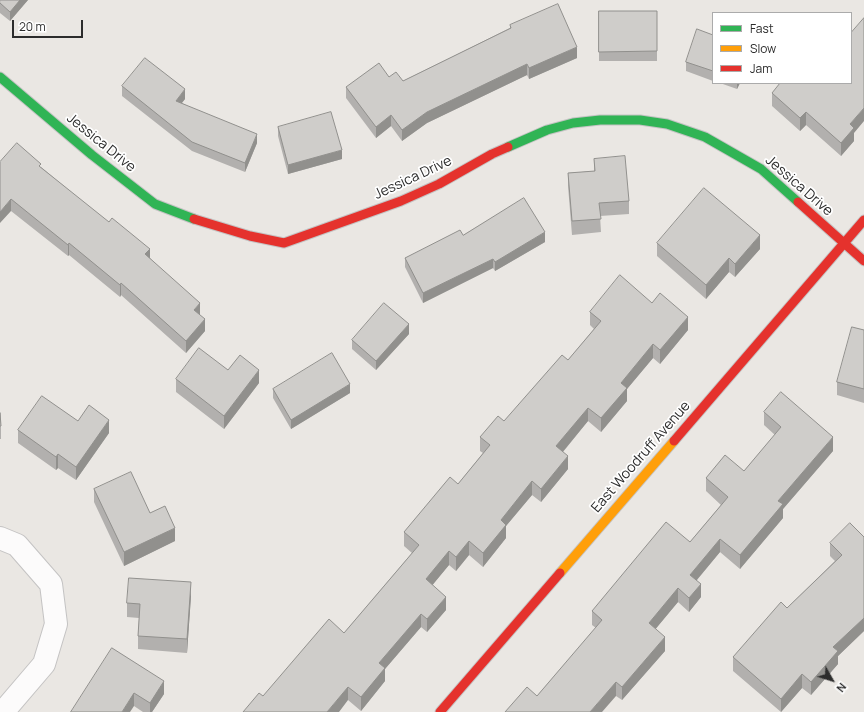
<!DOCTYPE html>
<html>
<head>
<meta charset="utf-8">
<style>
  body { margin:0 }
  #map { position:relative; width:864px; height:712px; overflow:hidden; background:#eae7e3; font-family:Manrope,sans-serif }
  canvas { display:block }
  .legend { position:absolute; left:712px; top:12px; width:140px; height:72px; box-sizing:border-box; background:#fff; border:1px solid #ababab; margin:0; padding:5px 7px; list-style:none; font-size:12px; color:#2c2c2c }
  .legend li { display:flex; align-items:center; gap:8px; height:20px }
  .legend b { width:20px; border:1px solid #ababab }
  .north { position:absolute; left:812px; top:660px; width:40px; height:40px; -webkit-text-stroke:3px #fff; paint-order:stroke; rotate:129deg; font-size:11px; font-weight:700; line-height:16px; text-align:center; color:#2c2c2c }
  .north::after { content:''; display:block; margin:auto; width:14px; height:18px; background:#2c2c2c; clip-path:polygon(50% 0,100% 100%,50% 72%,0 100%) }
  .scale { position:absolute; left:12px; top:20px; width:71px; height:18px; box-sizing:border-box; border:2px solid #2c2c2c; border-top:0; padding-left:5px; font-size:12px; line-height:14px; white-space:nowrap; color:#2c2c2c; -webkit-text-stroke:3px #fff; paint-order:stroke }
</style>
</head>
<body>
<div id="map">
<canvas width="864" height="712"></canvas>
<ul class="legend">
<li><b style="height:5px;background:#30b455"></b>Fast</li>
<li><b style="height:5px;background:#ff9f0a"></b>Slow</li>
<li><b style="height:5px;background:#e5322d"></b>Jam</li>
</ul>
<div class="north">N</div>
<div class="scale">20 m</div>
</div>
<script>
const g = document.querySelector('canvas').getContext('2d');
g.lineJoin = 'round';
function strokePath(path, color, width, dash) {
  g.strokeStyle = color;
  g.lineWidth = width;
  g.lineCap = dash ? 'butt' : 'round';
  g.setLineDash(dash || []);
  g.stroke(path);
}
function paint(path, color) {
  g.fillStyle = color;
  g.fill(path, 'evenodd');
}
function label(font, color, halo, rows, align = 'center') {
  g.font = font + ' Manrope,sans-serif';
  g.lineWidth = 3.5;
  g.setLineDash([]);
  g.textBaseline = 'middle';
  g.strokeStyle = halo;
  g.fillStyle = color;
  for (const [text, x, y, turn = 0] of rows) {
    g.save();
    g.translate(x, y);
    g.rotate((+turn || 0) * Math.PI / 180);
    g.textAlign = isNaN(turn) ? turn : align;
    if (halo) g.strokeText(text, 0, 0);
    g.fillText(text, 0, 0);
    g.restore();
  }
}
const street = new Path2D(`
  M 0,538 L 17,545 L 51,584 L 56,624 L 44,664 L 3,712`);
const fast = new Path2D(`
  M 0,77 L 92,155 L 155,204 L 194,219
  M 508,147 L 547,130 L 573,123 L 600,120 L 640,120 L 667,124 L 705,137 L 761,169 L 798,202`);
const slow = new Path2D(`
  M 560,573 L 674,441`);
const jam = new Path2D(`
  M 798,202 L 864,261
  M 194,219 L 250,236 L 284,243 L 401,201 L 439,184 L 492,154 L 508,147
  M 674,441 L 864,220
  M 440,712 L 560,573`);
strokePath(street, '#c4c3c3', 24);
strokePath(fast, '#c4c3c3', 11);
strokePath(slow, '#c4c3c3', 11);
strokePath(jam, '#c4c3c3', 11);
strokePath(street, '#fcfbfb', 22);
strokePath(fast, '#30b455', 9);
strokePath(slow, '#ff9f0a', 9);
strokePath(jam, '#e5322d', 9);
paint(new Path2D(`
  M 0,0 L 28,0 L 10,21 L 0,13 Z
  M 599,11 L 657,11 L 657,61 L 599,61 Z
  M 510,25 L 577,58 L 529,79 L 527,75 L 427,123 L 402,141 L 391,126 L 376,138 L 346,98 L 346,87 L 389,77 L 403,81 L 510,28 Z
  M 713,35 L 713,81 L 686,71 L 686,62 Z
  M 720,83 L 740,83 L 737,89 Z
  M 122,86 L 185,99 L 182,103 L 257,143 L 245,172 L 192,151 L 122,96 Z
  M 772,93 L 854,133 L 854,141 L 841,156 L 806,125 L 800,131 L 772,106 Z
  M 278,127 L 342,159 L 288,174 L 278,136 Z
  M 594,159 L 629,201 L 629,214 L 600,216 L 601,232 L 572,235 L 568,186 L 568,173 L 594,171 Z
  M 0,162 L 41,167 L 150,258 L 200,314 L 200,315 L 205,331 L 186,353 L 121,295 L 120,297 L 69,255 L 68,256 L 11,211 Z
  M 463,235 L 545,242 L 495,271 L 493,268 L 423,303 L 405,267 L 405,258 Z
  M 657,243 L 760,249 L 735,277 L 729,272 L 706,299 L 657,256 Z
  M 652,303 L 688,330 L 660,364 L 653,358 L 627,389 L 627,401 L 601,432 L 588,421 L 563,452 L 568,469 L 541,502 L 532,495 L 506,526 L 506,538 L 483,567 L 469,555 L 456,571 L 449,565 L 432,585 L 446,610 L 427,632 L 421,627 L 385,669 L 385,681 L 361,711 L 348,700 L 263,696 L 344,633 L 412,553 L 404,546 L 404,532 L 458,484 L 483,453 L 480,451 L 480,437 L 504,421 L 568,360 L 594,329 L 590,325 L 590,312 Z
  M 864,330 L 864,403 L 837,395 L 837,382 Z
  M 409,334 L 376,370 L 352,349 L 352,340 Z
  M 228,370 L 259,383 L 224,429 L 176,392 L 176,379 Z
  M 273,389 L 350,393 L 291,429 L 273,398 Z
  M 764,412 L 833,451 L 783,509 L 783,518 L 740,569 L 720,552 L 697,580 L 701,597 L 689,612 L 678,602 L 655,629 L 665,651 L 622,700 L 616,696 L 537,696 L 596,628 L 592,625 L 592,611 L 690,542 L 721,505 L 706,491 L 706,478 L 744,471 L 775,435 L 764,425 Z
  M 0,413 L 1,426 L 1,439 L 0,439 Z
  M 78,421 L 109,433 L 76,480 L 58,468 L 56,470 L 18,443 L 18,430 Z
  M 94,489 L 150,513 L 175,541 L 124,566 L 94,502 Z
  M 864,537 L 864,631 L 838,656 L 838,664 L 811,695 L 802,688 L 781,712 L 733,671 L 733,657 L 787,608 L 835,561 L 830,556 L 830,543 Z
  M 191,596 L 187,653 L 138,649 L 138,636 L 139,618 L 127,617 L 127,603 Z
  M 112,648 L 164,694 L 152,712 L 143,712 L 134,706 Z`), '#b2b0ae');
paint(new Path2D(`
  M 20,0 L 28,0 L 10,21 L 10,12 Z
  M 577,47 L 577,58 L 529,79 L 529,68 Z
  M 527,64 L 527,75 L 427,123 L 402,141 L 402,130 L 427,112 Z
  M 737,83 L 740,83 L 737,89 Z
  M 185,89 L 185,99 L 176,110 L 176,101 Z
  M 864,108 L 864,121 L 854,133 L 854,141 L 841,156 L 841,143 L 850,124 Z
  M 806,112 L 806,125 L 800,131 L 800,118 Z
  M 391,115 L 391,126 L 376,138 L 376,127 Z
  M 257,134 L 257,143 L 245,172 L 245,163 Z
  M 342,150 L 342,159 L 288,174 L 288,165 Z
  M 11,199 L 11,211 L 0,223 L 0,212 Z
  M 545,232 L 545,242 L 495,271 L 495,262 Z
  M 760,235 L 760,249 L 735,277 L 735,264 Z
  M 69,243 L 69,255 L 68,256 L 68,245 Z
  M 150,249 L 150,261 L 145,254 Z
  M 729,258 L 729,272 L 706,299 L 706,285 Z
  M 493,259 L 493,268 L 423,303 L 423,293 Z
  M 121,283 L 121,295 L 120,297 L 120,285 Z
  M 200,303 L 200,314 L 194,322 L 194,310 Z
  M 688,317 L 688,330 L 660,364 L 660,350 Z
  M 205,319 L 205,331 L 186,353 L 186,341 Z
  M 409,324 L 409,334 L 376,370 L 376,361 Z
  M 653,344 L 653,358 L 627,389 L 627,401 L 601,432 L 601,418 L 621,383 Z
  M 259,370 L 259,383 L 224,429 L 224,416 Z
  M 350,384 L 350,393 L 291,429 L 291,420 Z
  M 588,408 L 588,421 L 556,460 L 556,446 Z
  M 109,420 L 109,433 L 76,480 L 76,467 Z
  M 833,437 L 833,451 L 783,509 L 783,518 L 740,569 L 740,555 L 778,501 Z
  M 58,454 L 58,468 L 56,470 L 56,457 Z
  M 568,456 L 568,469 L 541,502 L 541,489 Z
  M 532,481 L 532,495 L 506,526 L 506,538 L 483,567 L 483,553 L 501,520 Z
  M 175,528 L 175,541 L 124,566 L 124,552 Z
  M 720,539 L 720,552 L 690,588 L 690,575 Z
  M 469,541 L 469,555 L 456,571 L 456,557 Z
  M 449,551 L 449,565 L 426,593 L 426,579 Z
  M 191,582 L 191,596 L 187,653 L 187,639 Z
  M 701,584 L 701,597 L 689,612 L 689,598 Z
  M 678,588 L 678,602 L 649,637 L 649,623 Z
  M 446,597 L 446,610 L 427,632 L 427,619 Z
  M 421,614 L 421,627 L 385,669 L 385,681 L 361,711 L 361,697 L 379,663 Z
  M 864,618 L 864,631 L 838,656 L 838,664 L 811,695 L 811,682 L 833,647 Z
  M 665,637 L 665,651 L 622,700 L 622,687 Z
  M 802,674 L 802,688 L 781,712 L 781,699 Z
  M 164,681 L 164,694 L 152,712 L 150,712 L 150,703 Z
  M 616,682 L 616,696 L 602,712 L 590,712 Z
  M 348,687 L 348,700 L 339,712 L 327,712 Z
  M 134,693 L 134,706 L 130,712 L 122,712 Z`), '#91908d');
const building = new Path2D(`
  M 0,0 L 20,0 L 10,12 L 0,3 Z
  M 558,4 L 577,47 L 529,68 L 527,64 L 427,112 L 402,130 L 391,115 L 376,127 L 346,87 L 379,63 L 389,77 L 396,72 L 403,81 L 511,28 L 510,25 Z
  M 599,11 L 657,11 L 657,51 L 599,52 Z
  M 864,18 L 864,108 L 850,124 L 854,128 L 841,143 L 806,112 L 800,118 L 772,93 L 780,83 L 803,83 L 804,84 L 804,83 L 851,83 L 851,33 Z
  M 697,29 L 713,35 L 713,71 L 686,62 Z
  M 145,58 L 185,89 L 176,101 L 257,134 L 245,163 L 192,142 L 122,86 Z
  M 331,112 L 342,150 L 288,165 L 278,127 Z
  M 17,143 L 41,164 L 39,166 L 109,222 L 112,218 L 150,249 L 145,254 L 200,303 L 194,310 L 205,319 L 186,341 L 121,283 L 120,285 L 69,243 L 68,245 L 11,199 L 0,212 L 0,162 Z
  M 625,156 L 629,201 L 599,203 L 601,219 L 572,221 L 568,173 L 595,171 L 594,159 Z
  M 704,188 L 760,235 L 735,264 L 729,258 L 706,285 L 657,243 Z
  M 524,198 L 545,232 L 495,262 L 493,259 L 423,293 L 405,258 L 460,230 L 463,235 Z
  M 620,275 L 652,303 L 660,293 L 688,317 L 660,350 L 653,344 L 621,383 L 627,388 L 601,418 L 588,408 L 556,446 L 568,456 L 541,489 L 532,481 L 501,520 L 506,525 L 483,553 L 469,541 L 456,557 L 449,551 L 426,579 L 446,597 L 427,619 L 421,614 L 379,663 L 385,668 L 361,697 L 348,687 L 327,712 L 243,712 L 259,693 L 263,696 L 329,619 L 344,633 L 419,545 L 404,532 L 450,477 L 458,484 L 490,445 L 480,437 L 498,416 L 504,421 L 562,355 L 568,360 L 601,321 L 590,312 Z
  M 384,303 L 409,324 L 376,361 L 352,340 Z
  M 852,327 L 864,330 L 864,389 L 837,382 Z
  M 199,348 L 228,370 L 240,355 L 259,370 L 224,416 L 176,379 Z
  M 332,353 L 350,384 L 291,420 L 273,389 Z
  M 781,392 L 833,437 L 778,501 L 783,504 L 740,555 L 720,539 L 690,575 L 701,584 L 689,598 L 678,588 L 649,623 L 665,637 L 622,687 L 616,682 L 590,712 L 505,712 L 527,687 L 537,696 L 602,620 L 592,611 L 666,522 L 690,542 L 728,497 L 706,478 L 725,455 L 744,471 L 781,427 L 764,412 Z
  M 42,396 L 78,421 L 89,405 L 109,420 L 76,467 L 58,454 L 56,457 L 18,430 Z
  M 0,413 L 1,426 L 0,426 Z
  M 131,472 L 150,513 L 165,506 L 175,528 L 124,552 L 94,489 Z
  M 850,523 L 864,537 L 864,618 L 833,647 L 838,651 L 811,682 L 802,674 L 781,699 L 733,657 L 781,602 L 787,608 L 842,555 L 830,543 Z
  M 129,578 L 191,582 L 187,639 L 138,636 L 140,604 L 127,603 Z
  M 112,648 L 164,681 L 150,703 L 134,693 L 122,712 L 71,712 Z`);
paint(building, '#cfcdca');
strokePath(building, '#91908d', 1);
label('14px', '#2c2c2c', '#fff', [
  ["Jessica Drive",101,143,39],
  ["Jessica Drive",413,178,-25],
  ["Jessica Drive",799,186,41],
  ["East Woodruff Avenue",641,457,-49]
]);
</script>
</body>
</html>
